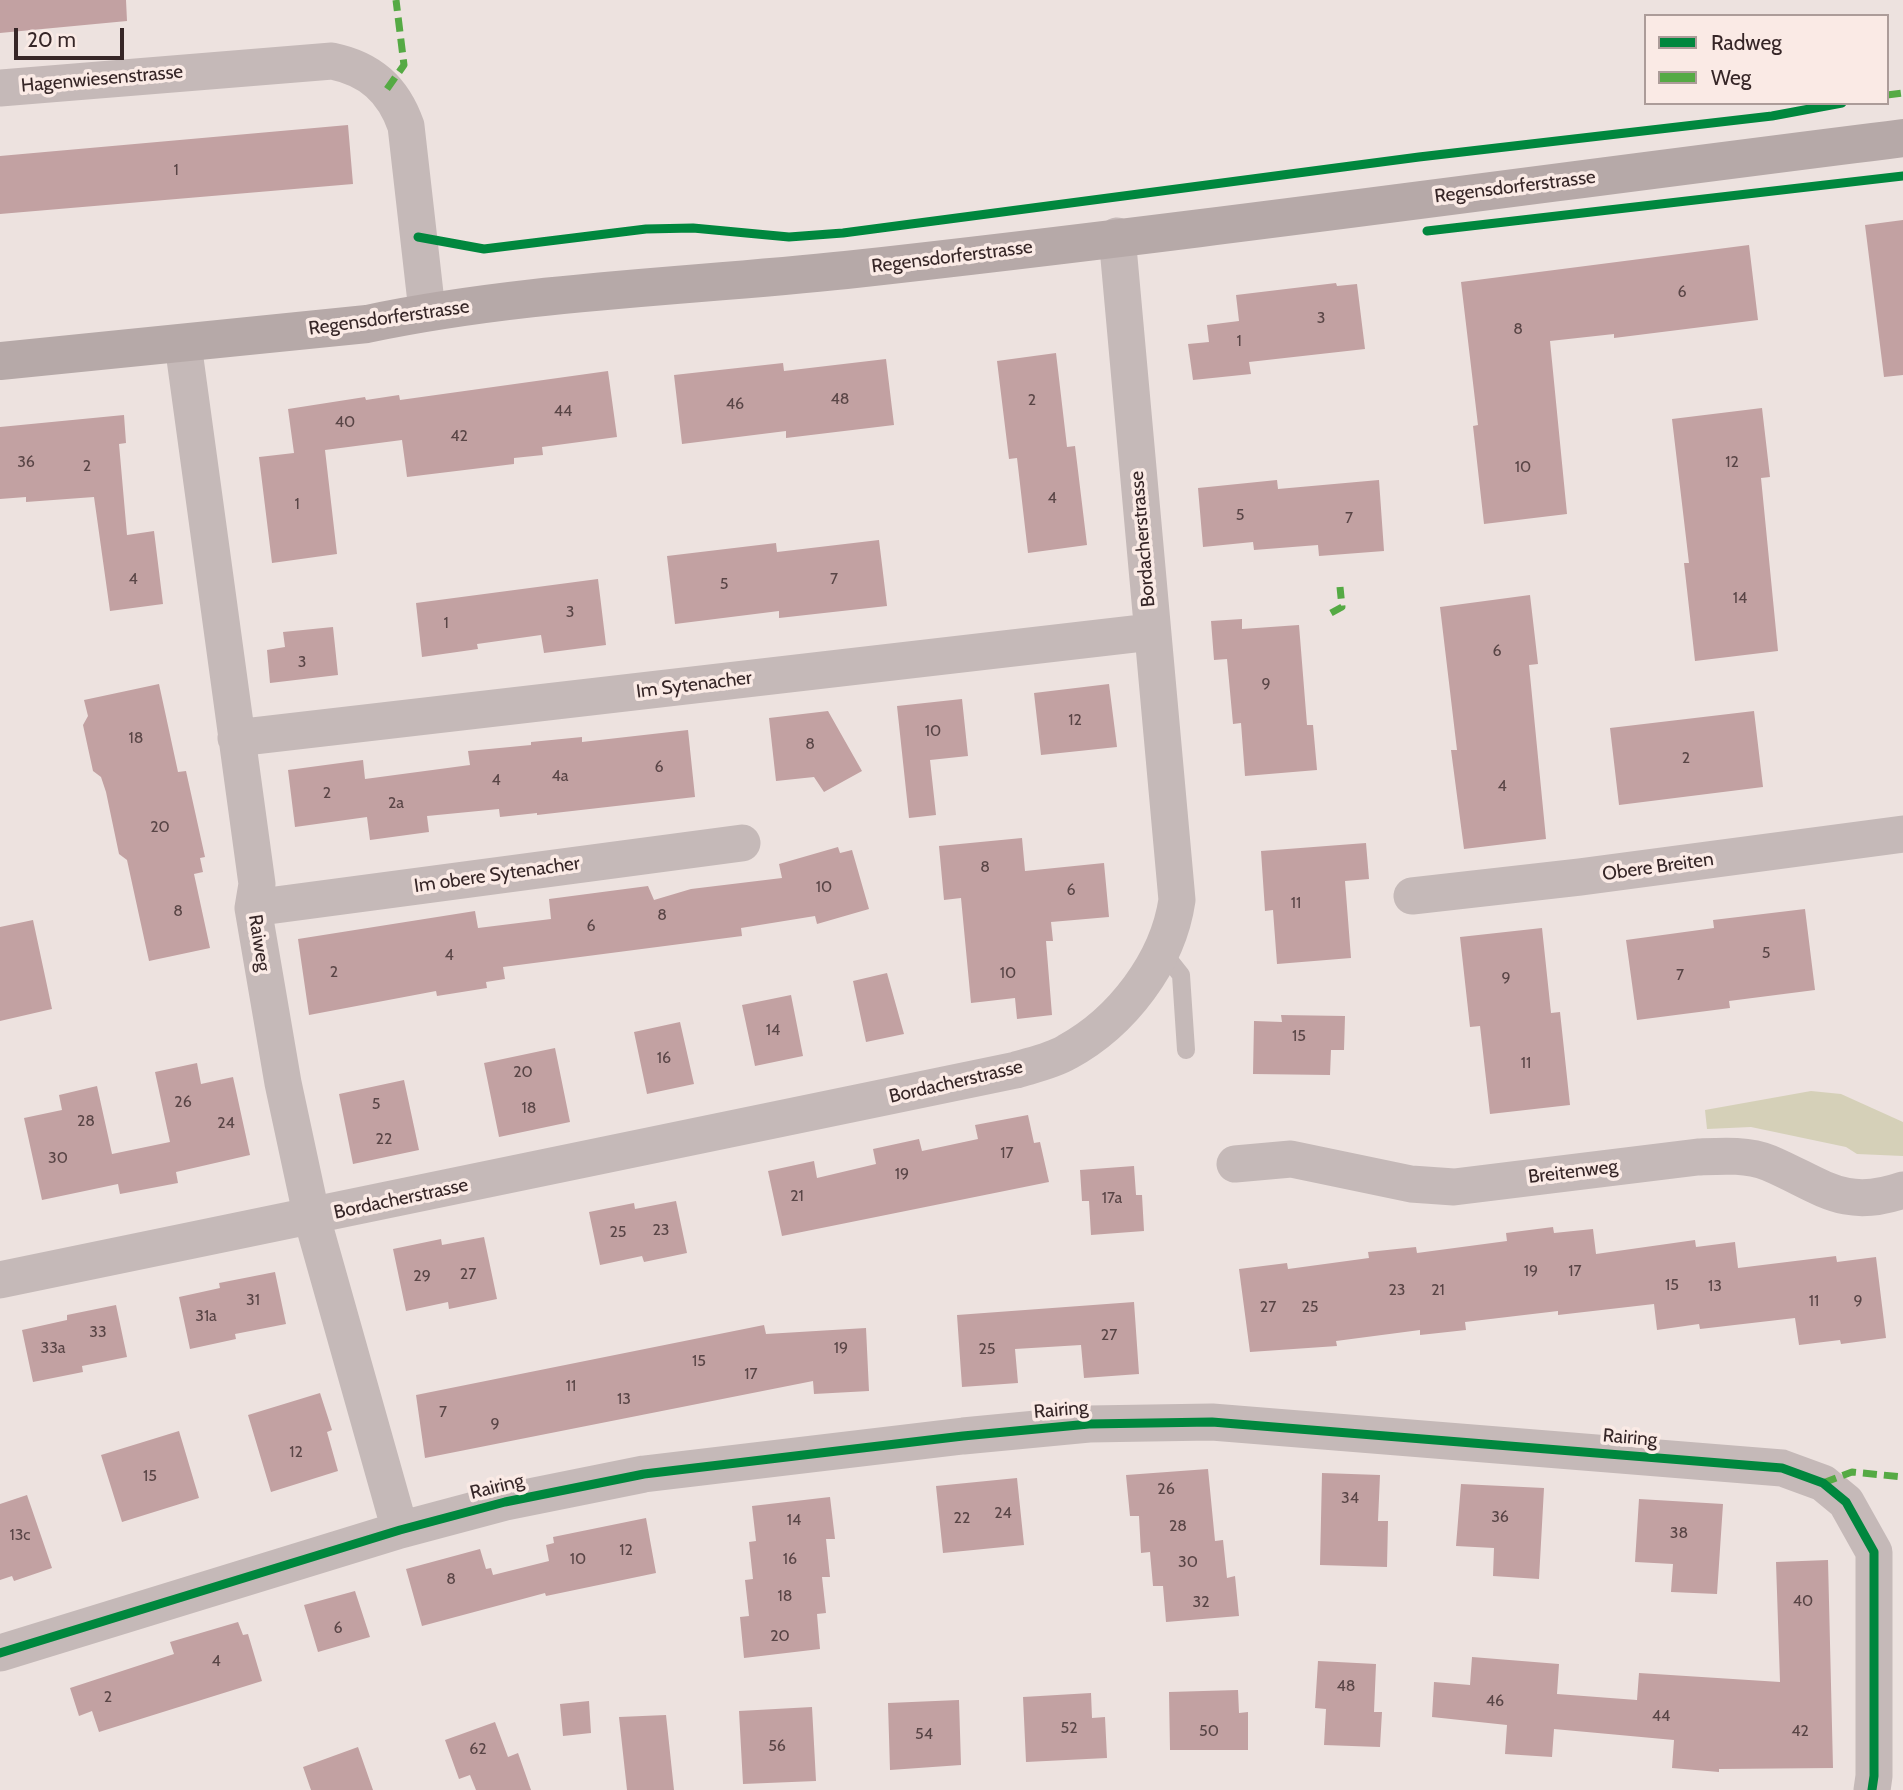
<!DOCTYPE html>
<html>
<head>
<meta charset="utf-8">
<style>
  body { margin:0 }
  #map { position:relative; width:1903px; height:1790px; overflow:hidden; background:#ede2df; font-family:Cabin,sans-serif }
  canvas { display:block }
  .legend { position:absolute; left:1644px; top:14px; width:245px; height:91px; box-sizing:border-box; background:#faeae5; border:2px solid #ac9c99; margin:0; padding:9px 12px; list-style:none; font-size:21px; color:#362627 }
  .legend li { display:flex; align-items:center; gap:14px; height:35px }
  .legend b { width:35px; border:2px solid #ac9c99 }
  .scale { position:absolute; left:14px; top:28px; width:110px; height:32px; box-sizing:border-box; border:4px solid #362627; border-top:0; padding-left:9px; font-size:21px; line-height:24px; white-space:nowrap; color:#362627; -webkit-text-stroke:5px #faeae5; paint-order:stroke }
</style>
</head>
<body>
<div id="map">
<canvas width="1903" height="1790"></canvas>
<ul class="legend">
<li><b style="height:9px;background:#00873e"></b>Radweg</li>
<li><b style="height:9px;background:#5a4"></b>Weg</li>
</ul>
<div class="scale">20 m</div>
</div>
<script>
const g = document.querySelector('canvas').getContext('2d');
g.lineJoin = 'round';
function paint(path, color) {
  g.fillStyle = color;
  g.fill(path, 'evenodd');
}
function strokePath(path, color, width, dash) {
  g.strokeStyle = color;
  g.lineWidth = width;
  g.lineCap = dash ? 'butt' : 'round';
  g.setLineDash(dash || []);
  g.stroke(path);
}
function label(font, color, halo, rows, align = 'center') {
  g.font = font + ' Cabin,sans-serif';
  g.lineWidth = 7;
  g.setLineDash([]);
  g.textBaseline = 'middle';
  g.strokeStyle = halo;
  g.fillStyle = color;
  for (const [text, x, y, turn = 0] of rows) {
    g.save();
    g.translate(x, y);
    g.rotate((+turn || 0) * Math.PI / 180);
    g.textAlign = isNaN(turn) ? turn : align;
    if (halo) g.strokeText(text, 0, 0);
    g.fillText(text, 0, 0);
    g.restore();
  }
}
paint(new Path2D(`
  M 1811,1091 L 1841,1094 L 1903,1122 L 1903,1156 L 1857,1154 L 1846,1147 L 1751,1127 L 1707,1129 L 1705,1110 Z`), '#d5d0b8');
paint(new Path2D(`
  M 0,0 L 126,0 L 127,21 L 0,33 Z
  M 348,125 L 353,184 L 0,214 L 0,156 Z
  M 1903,220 L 1903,375 L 1884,377 L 1865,225 Z
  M 1749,245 L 1758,320 L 1614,338 L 1614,334 L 1550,341 L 1567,514 L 1484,524 L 1473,426 L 1478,425 L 1461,282 Z
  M 1336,283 L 1337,286 L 1357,284 L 1365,349 L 1249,362 L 1251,374 L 1193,380 L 1188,344 L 1209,342 L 1207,325 L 1239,321 L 1236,295 Z
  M 1056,353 L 1067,447 L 1075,446 L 1087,545 L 1028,553 L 1017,458 L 1009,459 L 997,361 Z
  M 886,359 L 894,425 L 786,438 L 786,431 L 682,444 L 674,375 L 783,363 L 784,371 Z
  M 608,371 L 617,437 L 542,447 L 543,455 L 514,458 L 514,464 L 407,477 L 402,440 L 325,450 L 337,554 L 272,563 L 259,457 L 294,453 L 288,409 L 365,397 L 366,400 L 399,395 L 400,400 Z
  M 1762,408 L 1770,477 L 1761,478 L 1778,651 L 1695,661 L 1684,563 L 1689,563 L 1672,419 Z
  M 124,415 L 126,443 L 119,444 L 127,535 L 154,531 L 163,604 L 110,611 L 94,497 L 26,502 L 26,497 L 0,499 L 0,427 Z
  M 1277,480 L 1278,489 L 1379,480 L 1384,551 L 1319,556 L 1318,545 L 1254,550 L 1253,542 L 1203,547 L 1198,488 Z
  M 879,540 L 887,606 L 779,618 L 779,611 L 675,624 L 667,556 L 776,543 L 777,552 Z
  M 598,579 L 606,645 L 544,653 L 541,635 L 477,644 L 478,649 L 422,657 L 416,603 Z
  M 1530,595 L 1538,664 L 1529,665 L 1546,839 L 1464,849 L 1451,750 L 1457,750 L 1440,607 Z
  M 1242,619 L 1242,629 L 1299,625 L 1307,725 L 1313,725 L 1317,770 L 1245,776 L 1241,723 L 1233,724 L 1227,659 L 1214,660 L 1211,621 Z
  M 333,627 L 338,675 L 270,683 L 267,650 L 285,647 L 283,632 Z
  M 159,684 L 178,772 L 186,771 L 205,857 L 200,858 L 203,872 L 194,874 L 210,948 L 149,961 L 127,860 L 119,854 L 106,792 L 101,777 L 93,771 L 83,725 L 88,716 L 84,700 Z
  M 1109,684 L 1117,747 L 1041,755 L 1034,693 Z
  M 962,699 L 968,756 L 930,760 L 936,815 L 909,818 L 897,706 Z
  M 828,711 L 862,771 L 824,792 L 814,777 L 776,781 L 769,718 Z
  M 1754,711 L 1763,787 L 1619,805 L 1610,728 Z
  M 688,730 L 695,797 L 537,815 L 537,813 L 500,817 L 499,809 L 427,816 L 429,832 L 370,840 L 367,817 L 295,827 L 288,770 L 363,760 L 365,779 L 470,765 L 468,751 L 531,745 L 531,742 L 582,737 L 582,742 Z
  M 1022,838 L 1025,871 L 1104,863 L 1109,917 L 1051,922 L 1053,941 L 1046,941 L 1052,1015 L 1017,1019 L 1015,998 L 971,1003 L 961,898 L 944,900 L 939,846 Z
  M 1366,843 L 1369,879 L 1345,881 L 1351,958 L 1277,964 L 1273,910 L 1265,911 L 1261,851 Z
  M 838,847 L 840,853 L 852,850 L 869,909 L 817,924 L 815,916 L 741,928 L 742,936 L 503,967 L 505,979 L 486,982 L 487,988 L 437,996 L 436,991 L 309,1015 L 298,939 L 475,911 L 478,928 L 551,919 L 549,899 L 648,886 L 654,900 L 691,889 L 782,878 L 779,864 Z
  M 1805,909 L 1815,990 L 1729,1001 L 1730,1008 L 1637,1020 L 1626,940 L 1714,928 L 1713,920 Z
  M 33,920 L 52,1009 L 0,1021 L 0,927 Z
  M 1542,928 L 1551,1013 L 1560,1012 L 1570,1105 L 1490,1114 L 1480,1026 L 1470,1027 L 1460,937 Z
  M 887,973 L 904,1034 L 866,1042 L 853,981 Z
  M 791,995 L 803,1056 L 755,1066 L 742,1005 Z
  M 1281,1015 L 1345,1016 L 1344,1050 L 1331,1050 L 1330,1075 L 1253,1074 L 1254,1021 L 1282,1022 Z
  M 680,1022 L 694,1084 L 647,1094 L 634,1032 Z
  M 555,1048 L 570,1122 L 499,1137 L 484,1063 Z
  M 197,1063 L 201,1084 L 233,1077 L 250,1155 L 176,1172 L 178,1183 L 120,1194 L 118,1184 L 42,1200 L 24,1118 L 62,1110 L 59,1095 L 97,1086 L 112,1154 L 170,1142 L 155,1072 Z
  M 404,1080 L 419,1150 L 353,1164 L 339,1094 Z
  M 1028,1115 L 1034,1143 L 1040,1142 L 1049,1182 L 782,1236 L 768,1171 L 814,1161 L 817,1178 L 876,1164 L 873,1149 L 919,1139 L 922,1151 L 978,1139 L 975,1125 Z
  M 1134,1166 L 1136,1195 L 1142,1195 L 1144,1231 L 1091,1235 L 1089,1201 L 1082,1201 L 1080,1170 Z
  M 676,1201 L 687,1253 L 644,1262 L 642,1256 L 600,1265 L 589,1212 L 634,1203 L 635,1209 Z
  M 1553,1227 L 1554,1233 L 1593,1229 L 1596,1254 L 1695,1240 L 1696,1247 L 1735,1242 L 1738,1268 L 1836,1256 L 1837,1262 L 1876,1257 L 1886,1338 L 1841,1344 L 1840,1340 L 1799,1345 L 1795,1318 L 1700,1329 L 1699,1324 L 1657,1330 L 1654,1304 L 1558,1315 L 1558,1311 L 1465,1322 L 1466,1330 L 1420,1335 L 1420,1330 L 1336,1341 L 1337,1346 L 1250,1352 L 1239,1269 L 1287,1263 L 1288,1269 L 1369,1258 L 1368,1252 L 1416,1247 L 1417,1253 L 1507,1241 L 1506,1233 Z
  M 484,1237 L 497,1299 L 449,1309 L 448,1302 L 406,1311 L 393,1249 L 441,1239 L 442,1245 Z
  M 275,1272 L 286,1324 L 235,1334 L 236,1339 L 190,1349 L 179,1297 L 220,1288 L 219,1283 Z
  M 1134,1302 L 1139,1374 L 1084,1378 L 1081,1345 L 1015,1349 L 1018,1383 L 962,1387 L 957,1315 Z
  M 116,1305 L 127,1357 L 82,1366 L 83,1372 L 33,1382 L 22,1330 L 67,1320 L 67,1315 Z
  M 764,1325 L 766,1334 L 866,1328 L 869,1391 L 814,1394 L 813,1381 L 425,1458 L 416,1395 Z
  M 320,1393 L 332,1430 L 327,1432 L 338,1471 L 271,1492 L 248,1415 Z
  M 179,1431 L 199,1498 L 122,1522 L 101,1455 Z
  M 1208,1469 L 1215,1541 L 1223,1540 L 1227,1578 L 1235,1576 L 1239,1616 L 1166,1622 L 1163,1586 L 1153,1586 L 1150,1552 L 1141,1553 L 1139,1516 L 1130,1516 L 1126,1475 Z
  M 1322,1473 L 1380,1475 L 1378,1521 L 1388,1521 L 1387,1567 L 1320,1565 Z
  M 1017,1478 L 1024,1545 L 943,1553 L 936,1486 Z
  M 1461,1484 L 1544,1488 L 1539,1579 L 1493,1576 L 1494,1548 L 1456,1546 Z
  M 27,1495 L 52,1568 L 14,1581 L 12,1576 L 0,1580 L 0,1504 Z
  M 830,1497 L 835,1539 L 826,1539 L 830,1577 L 822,1577 L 826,1613 L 817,1614 L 820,1649 L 744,1658 L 740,1617 L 749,1616 L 745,1580 L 753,1579 L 749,1542 L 756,1541 L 752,1506 Z
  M 1639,1499 L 1723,1504 L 1717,1594 L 1671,1592 L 1673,1564 L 1635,1562 Z
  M 646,1518 L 656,1573 L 546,1596 L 545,1593 L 422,1626 L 406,1569 L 480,1549 L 486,1569 L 491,1568 L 493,1575 L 549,1561 L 546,1545 L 554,1543 L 553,1537 Z
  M 1828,1560 L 1833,1768 L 1719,1769 L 1719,1772 L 1672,1768 L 1674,1740 L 1554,1729 L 1552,1757 L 1505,1754 L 1507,1725 L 1432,1717 L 1434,1682 L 1470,1685 L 1472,1657 L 1559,1664 L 1557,1694 L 1637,1700 L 1639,1673 L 1780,1682 L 1776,1562 Z
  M 355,1591 L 370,1637 L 318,1652 L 304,1605 Z
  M 238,1622 L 243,1635 L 248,1634 L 262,1681 L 99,1732 L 92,1711 L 79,1716 L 70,1688 L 174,1654 L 170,1642 Z
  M 1318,1661 L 1376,1664 L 1374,1712 L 1382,1712 L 1380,1747 L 1324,1745 L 1326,1709 L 1315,1708 Z
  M 1238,1690 L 1239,1713 L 1248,1712 L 1248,1750 L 1170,1750 L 1169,1692 Z
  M 1091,1693 L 1092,1718 L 1105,1717 L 1107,1758 L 1026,1762 L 1023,1697 Z
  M 959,1700 L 961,1765 L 890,1770 L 888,1703 Z
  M 589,1701 L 591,1733 L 563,1736 L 560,1704 Z
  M 812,1707 L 816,1781 L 743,1784 L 739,1711 Z
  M 666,1715 L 674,1790 L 627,1790 L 619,1717 Z
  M 495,1722 L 508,1757 L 518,1753 L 531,1790 L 476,1790 L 470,1775 L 459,1779 L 445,1740 Z
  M 358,1747 L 373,1790 L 311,1790 L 303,1767 Z`), '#c2a1a2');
strokePath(new Path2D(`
  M 1162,951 L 1181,975 L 1186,1050`), '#c5b9b8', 18);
strokePath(new Path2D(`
  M 0,88 L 332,61 C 370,69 393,89 406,126 L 427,311
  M 183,344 L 257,884 L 253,908 L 283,1083 L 312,1218 L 400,1530
  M 236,738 L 1151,632
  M 1412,896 L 1580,877 L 1903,834
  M 253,908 L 742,843
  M 1235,1164 L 1291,1159 L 1411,1184 L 1454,1187 L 1698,1157 C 1721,1156 1747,1154 1769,1163 C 1821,1185 1843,1211 1903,1190
  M 0,1280 L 1016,1070 C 1032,1065 1052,1061 1067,1052 C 1122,1022 1168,962 1177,900 L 1117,236
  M 0,1653 L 400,1530 L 505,1502 L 644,1474 L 963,1436 L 1089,1424 L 1212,1422 L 1782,1468 L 1823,1483 L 1846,1502 L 1874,1552 L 1874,1776 L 1872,1790`), '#c5b9b8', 37);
strokePath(new Path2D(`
  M 0,361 L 367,324 C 524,291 686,287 846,270 C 1199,231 1551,182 1903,138`), '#b6a9a8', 38);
strokePath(new Path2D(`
  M 387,89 L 404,65 L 396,0
  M 1887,95 L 1903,93
  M 1331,613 L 1342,607 L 1340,587
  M 1823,1483 L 1852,1472 L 1903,1477`), '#5a4', 7, [14, 7]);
strokePath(new Path2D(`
  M 1427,231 L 1903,176
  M 418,237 L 484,249 L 646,229 L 693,228 L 789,237 L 843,233 L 1419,157 L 1772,116 L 1842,103
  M 0,1653 L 400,1530 L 505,1502 L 644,1474 L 963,1436 L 1089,1424 L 1212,1422 L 1782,1468 L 1823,1483 L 1846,1502 L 1874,1552 L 1874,1776 L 1872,1790`), '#00873e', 9);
label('16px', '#594546', null, [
  ["1",176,170],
  ["6",1682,292],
  ["3",1321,318],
  ["8",1518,329],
  ["1",1239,341],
  ["48",840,399],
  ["2",1032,400],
  ["46",735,404],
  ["44",563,411],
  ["40",345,422],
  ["42",459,436],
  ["36",26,462],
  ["12",1732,462],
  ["2",87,466],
  ["10",1523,467],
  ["4",1052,498],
  ["1",297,504],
  ["5",1240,515],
  ["7",1349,518],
  ["4",133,579],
  ["7",834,579],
  ["5",724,584],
  ["14",1740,598],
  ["3",570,612],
  ["1",446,623],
  ["6",1497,651],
  ["3",302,662],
  ["9",1266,684],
  ["12",1075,720],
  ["10",933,731],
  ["18",136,738],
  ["8",810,744],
  ["2",1686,758],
  ["6",659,767],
  ["4a",560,776],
  ["4",496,780],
  ["4",1502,786],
  ["2",327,793],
  ["2a",396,803],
  ["20",160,827],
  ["8",985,867],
  ["10",824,887],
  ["6",1071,890],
  ["11",1296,903],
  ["8",178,911],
  ["8",662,915],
  ["6",591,926],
  ["5",1766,953],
  ["4",449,955],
  ["2",334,972],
  ["10",1008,973],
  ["7",1680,975],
  ["9",1506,978],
  ["14",773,1030],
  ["15",1299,1036],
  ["16",664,1058],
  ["11",1526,1063],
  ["20",523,1072],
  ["26",183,1102],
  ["5",376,1104],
  ["18",529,1108],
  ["28",86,1121],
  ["24",226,1123],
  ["22",384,1139],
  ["17",1007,1153],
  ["30",58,1158],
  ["19",902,1174],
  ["21",797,1196],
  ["17a",1112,1198],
  ["23",661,1230],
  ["25",618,1232],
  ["19",1531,1271],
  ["17",1575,1271],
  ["27",468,1274],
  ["29",422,1276],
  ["15",1672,1285],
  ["13",1715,1286],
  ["23",1397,1290],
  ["21",1438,1290],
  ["31",253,1300],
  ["11",1814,1301],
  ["9",1858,1301],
  ["27",1268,1307],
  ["25",1310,1307],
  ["31a",206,1316],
  ["33",98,1332],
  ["27",1109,1335],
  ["33a",53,1348],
  ["19",841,1348],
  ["25",987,1349],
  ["15",699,1361],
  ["17",751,1374],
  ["11",571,1386],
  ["13",624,1399],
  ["7",443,1412],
  ["9",495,1424],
  ["12",296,1452],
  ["15",150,1476],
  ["26",1166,1489],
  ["34",1350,1498],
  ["24",1003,1513],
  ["36",1500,1517],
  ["22",962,1518],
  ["14",794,1520],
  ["28",1178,1526],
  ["38",1679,1533],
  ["13c",20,1535],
  ["12",626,1550],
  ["10",578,1559],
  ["16",790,1559],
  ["30",1188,1562],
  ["8",451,1579],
  ["18",785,1596],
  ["40",1803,1601],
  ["32",1201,1602],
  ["6",338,1628],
  ["20",780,1636],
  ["4",216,1661],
  ["48",1346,1686],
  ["2",108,1697],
  ["46",1495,1701],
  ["44",1661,1716],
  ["52",1069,1728],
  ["50",1209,1731],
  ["42",1800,1731],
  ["54",924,1734],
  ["56",777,1746],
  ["62",478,1749]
]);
label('19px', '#362627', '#faeae5', [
  ["Hagenwiesenstrasse",102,79,-5],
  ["Regensdorferstrasse",1515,187,-7],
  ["Regensdorferstrasse",952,257,-7],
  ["Regensdorferstrasse",389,318,-8],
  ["Bordacherstrasse",1143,539,-95],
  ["Im Sytenacher",694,685,-7],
  ["Obere Breiten",1658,867,-8],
  ["Im obere Sytenacher",497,875,-8],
  ["Raiweg",259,943,81],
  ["Bordacherstrasse",956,1082,-13],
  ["Breitenweg",1573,1172,-7],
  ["Bordacherstrasse",401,1199,-12],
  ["Rairing",1061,1410,-5],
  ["Rairing",1630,1438,5],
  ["Rairing",497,1487,-14]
]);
</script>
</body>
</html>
